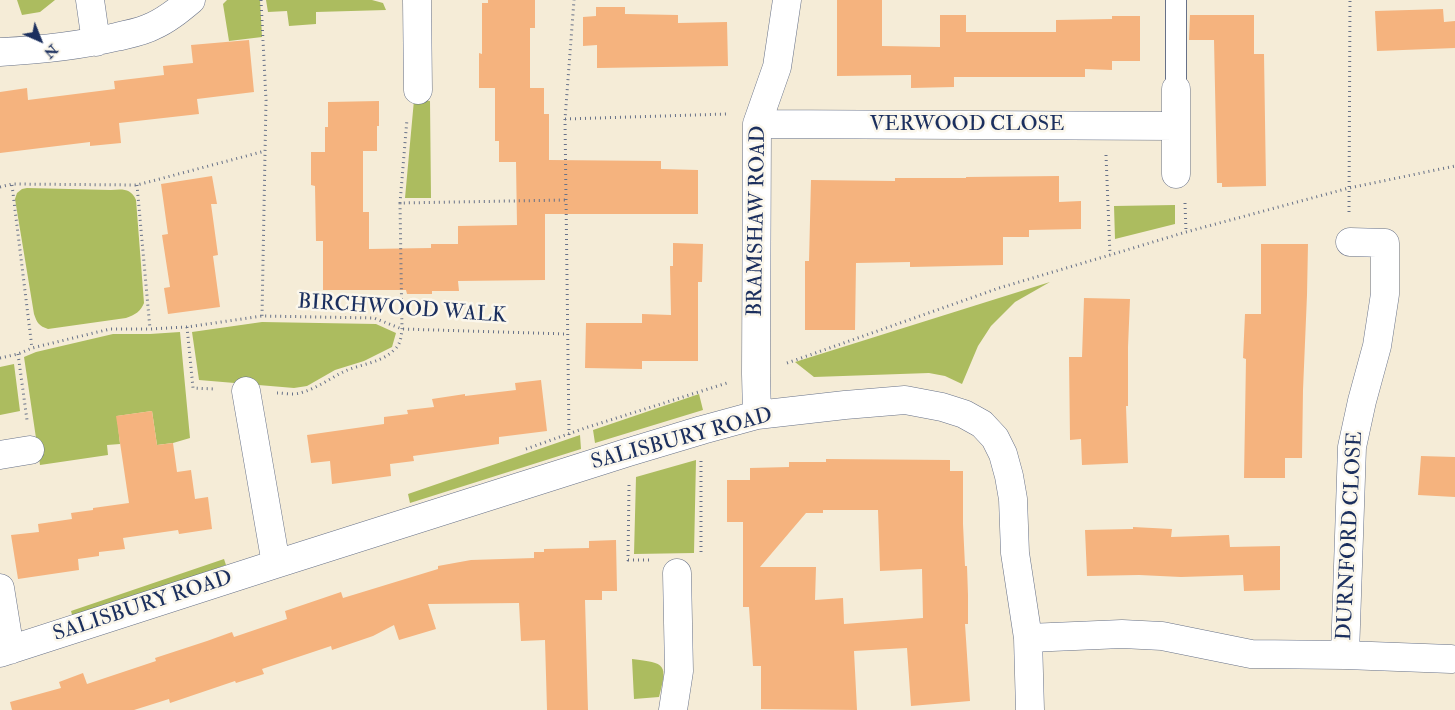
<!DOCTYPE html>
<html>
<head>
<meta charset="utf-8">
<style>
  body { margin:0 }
  #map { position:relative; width:1455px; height:710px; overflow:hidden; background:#f5ecd7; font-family:"IM FELL Double Pica",serif }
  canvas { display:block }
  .north { position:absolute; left:15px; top:15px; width:50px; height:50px; -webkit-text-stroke:4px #fbf7ec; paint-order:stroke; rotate:136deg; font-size:14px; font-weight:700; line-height:20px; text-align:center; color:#1b2f5e }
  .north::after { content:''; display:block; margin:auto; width:18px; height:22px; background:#1b2f5e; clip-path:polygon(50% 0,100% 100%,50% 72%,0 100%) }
</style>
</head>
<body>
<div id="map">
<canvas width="1455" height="710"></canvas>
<div class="north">N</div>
</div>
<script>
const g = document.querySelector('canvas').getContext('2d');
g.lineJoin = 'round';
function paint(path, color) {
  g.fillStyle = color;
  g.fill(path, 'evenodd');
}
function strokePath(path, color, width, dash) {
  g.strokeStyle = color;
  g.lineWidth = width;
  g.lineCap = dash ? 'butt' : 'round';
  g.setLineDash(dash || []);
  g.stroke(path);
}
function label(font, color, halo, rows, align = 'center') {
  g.font = font + ' "IM FELL Double Pica",serif';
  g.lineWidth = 5;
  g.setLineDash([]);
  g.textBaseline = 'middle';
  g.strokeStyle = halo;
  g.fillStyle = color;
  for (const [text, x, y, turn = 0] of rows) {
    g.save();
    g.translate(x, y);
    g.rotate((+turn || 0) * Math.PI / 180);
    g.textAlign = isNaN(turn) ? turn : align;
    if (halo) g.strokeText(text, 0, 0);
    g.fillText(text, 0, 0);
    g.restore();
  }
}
paint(new Path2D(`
  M 17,0 L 55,0 L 40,12 L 22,15 Z
  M 227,0 L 260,0 L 262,37 L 229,41 L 223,4 Z
  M 266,0 L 372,0 L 383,3 L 386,10 L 316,12 L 316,24 L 289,26 L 287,11 L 268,12 Z
  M 414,100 L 430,101 L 431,198 L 405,198 Z
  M 27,188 L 111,190 C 122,189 131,188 136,200 L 144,303 C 141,311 135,315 126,318 L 48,329 C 39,326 37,323 34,314 L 15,199 L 17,193 L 22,189 Z
  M 1175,205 L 1175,224 L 1115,239 L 1114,206 Z
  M 1050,282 L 1015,302 L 991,326 L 978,346 L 962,384 L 945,376 L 929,373 L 814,377 L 795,362 Z
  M 262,322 L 376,324 L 396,333 L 392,347 L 364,361 L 335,370 L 307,386 L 294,388 L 199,380 L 192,332 Z
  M 180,332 L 190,438 L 173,443 L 157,445 L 152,411 L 117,416 L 120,444 L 107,445 L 108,455 L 40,465 L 24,357 L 36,352 L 113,334 L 150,334 Z
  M 14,364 L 20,411 L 0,415 L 0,367 Z
  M 699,394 L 703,410 L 595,443 L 593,430 Z
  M 580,435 L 581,449 L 410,503 L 408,494 Z
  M 696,460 L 694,553 L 634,554 L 636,477 Z
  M 224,559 L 226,565 L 73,618 L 71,611 Z
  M 632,659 C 666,663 668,664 659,697 L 634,699 Z`), '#acbc5f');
paint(new Path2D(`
  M 488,0 L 535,0 L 535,28 L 530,28 L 530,88 L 544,88 L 544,114 L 549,114 L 549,160 L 661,161 L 661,169 L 698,170 L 698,214 L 545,214 L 545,280 L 458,281 L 459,291 L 432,291 L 432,294 L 407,294 L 406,290 L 323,290 L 323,241 L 316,241 L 315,186 L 311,185 L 311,152 L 325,152 L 325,127 L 328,127 L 328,102 L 379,101 L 379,126 L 377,126 L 377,151 L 363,151 L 363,212 L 369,212 L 369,249 L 431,248 L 431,244 L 458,244 L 458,226 L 517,225 L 516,162 L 499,162 L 499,141 L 495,141 L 495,88 L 479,88 L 479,53 L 482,54 L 482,3 L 488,3 Z
  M 837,0 L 882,0 L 882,46 L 940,47 L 940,15 L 966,15 L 966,32 L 1056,32 L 1056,20 L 1112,19 L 1112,16 L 1140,16 L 1140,61 L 1112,61 L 1112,70 L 1085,69 L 1085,77 L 954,77 L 954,87 L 911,88 L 911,75 L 837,76 Z
  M 596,7 L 625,7 L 625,14 L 678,15 L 678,23 L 727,22 L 728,66 L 597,68 L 597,45 L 583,46 L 583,17 L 596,16 Z
  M 1443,9 L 1444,22 L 1455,21 L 1455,48 L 1377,51 L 1375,11 Z
  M 1190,15 L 1254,15 L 1254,54 L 1264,54 L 1266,186 L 1222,187 L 1222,183 L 1217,183 L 1214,40 L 1189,40 Z
  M 249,40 L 254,92 L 197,99 L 199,114 L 119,123 L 121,143 L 90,146 L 90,142 L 0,153 L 0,92 L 27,88 L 28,100 L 115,89 L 114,81 L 164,75 L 163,66 L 193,63 L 191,45 Z
  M 212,176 L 217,204 L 211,204 L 218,255 L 213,256 L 220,307 L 168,314 L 164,288 L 170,287 L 162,235 L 168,234 L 161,184 Z
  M 1059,176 L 1059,202 L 1081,201 L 1081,229 L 1029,230 L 1029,237 L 1003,237 L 1003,265 L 910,267 L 910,262 L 856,263 L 855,330 L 805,330 L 805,261 L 809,261 L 811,180 L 895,181 L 895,178 L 966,178 L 966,177 Z
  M 673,243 L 703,244 L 702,282 L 698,282 L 698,361 L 642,361 L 642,369 L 585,368 L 586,323 L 642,323 L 642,314 L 671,315 L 670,266 L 673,266 Z
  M 1261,244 L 1308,244 L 1307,295 L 1303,390 L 1302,458 L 1285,458 L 1285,478 L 1244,478 L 1246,359 L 1243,358 L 1245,314 L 1261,314 Z
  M 1084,298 L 1130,299 L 1128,347 L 1128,406 L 1126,406 L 1128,463 L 1082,465 L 1081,439 L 1070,440 L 1069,357 L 1082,357 Z
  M 541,380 L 547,431 L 499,437 L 499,444 L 413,456 L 414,461 L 390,464 L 391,476 L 332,484 L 330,461 L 311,463 L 307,435 L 384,424 L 384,417 L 408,414 L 407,410 L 434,407 L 432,399 L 465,394 L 465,396 L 516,390 L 515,383 Z
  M 152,411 L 157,445 L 173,443 L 177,472 L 191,470 L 195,499 L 208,497 L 212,529 L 179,534 L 178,530 L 123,538 L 125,549 L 99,552 L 99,556 L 78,559 L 79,570 L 18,579 L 11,535 L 39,532 L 38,524 L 72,519 L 71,513 L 93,510 L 93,508 L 129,503 L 116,416 Z
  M 1421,456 L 1455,457 L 1455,497 L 1418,495 Z
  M 826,459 L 950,460 L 950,471 L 963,471 L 963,524 L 965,566 L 967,566 L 968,595 L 968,624 L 965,624 L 970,701 L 911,706 L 907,648 L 854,651 L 857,710 L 761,709 L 761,666 L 753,666 L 749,607 L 743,607 L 743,522 L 727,522 L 727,480 L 750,480 L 750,468 L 789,467 L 789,462 L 826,462 ZM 823,510 L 878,510 L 880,571 L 922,569 L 923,618 L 844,624 L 843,598 L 815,600 L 816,567 L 760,567 L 806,513 L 823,513 Z
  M 1133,527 L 1172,529 L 1171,537 L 1229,535 L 1230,547 L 1280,546 L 1280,590 L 1244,591 L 1243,575 L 1181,577 L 1139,575 L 1087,576 L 1085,530 L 1133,529 Z
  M 616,540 L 617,591 L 602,591 L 602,600 L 585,600 L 588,710 L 547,710 L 545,640 L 521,641 L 519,603 L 428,604 L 436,629 L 399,640 L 394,625 L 373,636 L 332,650 L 331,646 L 262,669 L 264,674 L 236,683 L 235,681 L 170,703 L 169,699 L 134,710 L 12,710 L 10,702 L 61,688 L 59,682 L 83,673 L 87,684 L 156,661 L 155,658 L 207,641 L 232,632 L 234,637 L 287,619 L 285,611 L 341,592 L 343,598 L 438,569 L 438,566 L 471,560 L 534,558 L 534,552 L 544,552 L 544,549 L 589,548 L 589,541 Z`), '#f5b37e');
const service = new Path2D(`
  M 1176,0 L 1176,89`);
const minor = new Path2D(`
  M 90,0 L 96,42
  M 417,0 L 418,90
  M 0,52 C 39,50 78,46 116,37 C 128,34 142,32 153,26 C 167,20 179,10 191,0
  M 757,124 L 1176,126
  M 1176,174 L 1176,89
  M 246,391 L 276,564
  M 757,415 L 756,374 L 757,124 L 777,67 L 787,0
  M 0,455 L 30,450
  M 0,588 L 10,650
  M 1028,638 L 1122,634 L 1162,636 L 1251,654 L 1345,655 L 1451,659
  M 0,653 L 276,564 L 629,452 L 702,430 L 757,415 L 845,405 L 905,400 L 942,407 L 964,414 L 982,424 L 995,438 L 1003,454 L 1009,476 L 1013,499 L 1015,553 L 1028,638 L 1030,710
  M 1345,655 L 1352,447 L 1362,401 L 1377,346 L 1385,294 L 1385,243 L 1350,242
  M 673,710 L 679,671 L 677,573`);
strokePath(service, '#677188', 22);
strokePath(minor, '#677188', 29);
strokePath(new Path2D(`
  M 261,0 L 266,100 L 262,316
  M 565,119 L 727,114
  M 1106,155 L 1110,255
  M 12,185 L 32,348
  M 137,185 L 150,329
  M 0,187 L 12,184 L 137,185 L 265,151
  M 400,203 L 407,119
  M 1185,203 L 1186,232
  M 1349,212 L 1350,0
  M 187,327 L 193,388 L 215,389
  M 18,354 L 27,420
  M 0,358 L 18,354 L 32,348 L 110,329 L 150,329 L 187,327 L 262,316 L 374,318 L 402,329 L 567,334
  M 787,363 L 999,288 L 1110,255 L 1186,232 L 1349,188 L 1455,166
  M 277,393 C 284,393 293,395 300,393 C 315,389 328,380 341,373 C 358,364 380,364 394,350 C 401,344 401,337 402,329 L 400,203 L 566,200
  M 569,435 L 565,119 L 574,0
  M 526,449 L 585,428 L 727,383
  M 629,485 L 628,560 L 650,560
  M 701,552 L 701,461`), '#677188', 3, [1, 4]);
strokePath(service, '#fff', 20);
strokePath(minor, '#fff', 28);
label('21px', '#1b2f5e', '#fbf7ec', [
  ["VERWOOD CLOSE",967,125],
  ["BRAMSHAW ROAD",758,221,-89],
  ["BIRCHWOOD WALK",402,310,4],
  ["SALISBURY ROAD",682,440,-15],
  ["DURNFORD CLOSE",1351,536,-87],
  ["SALISBURY ROAD",143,607,-18]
]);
</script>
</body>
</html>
